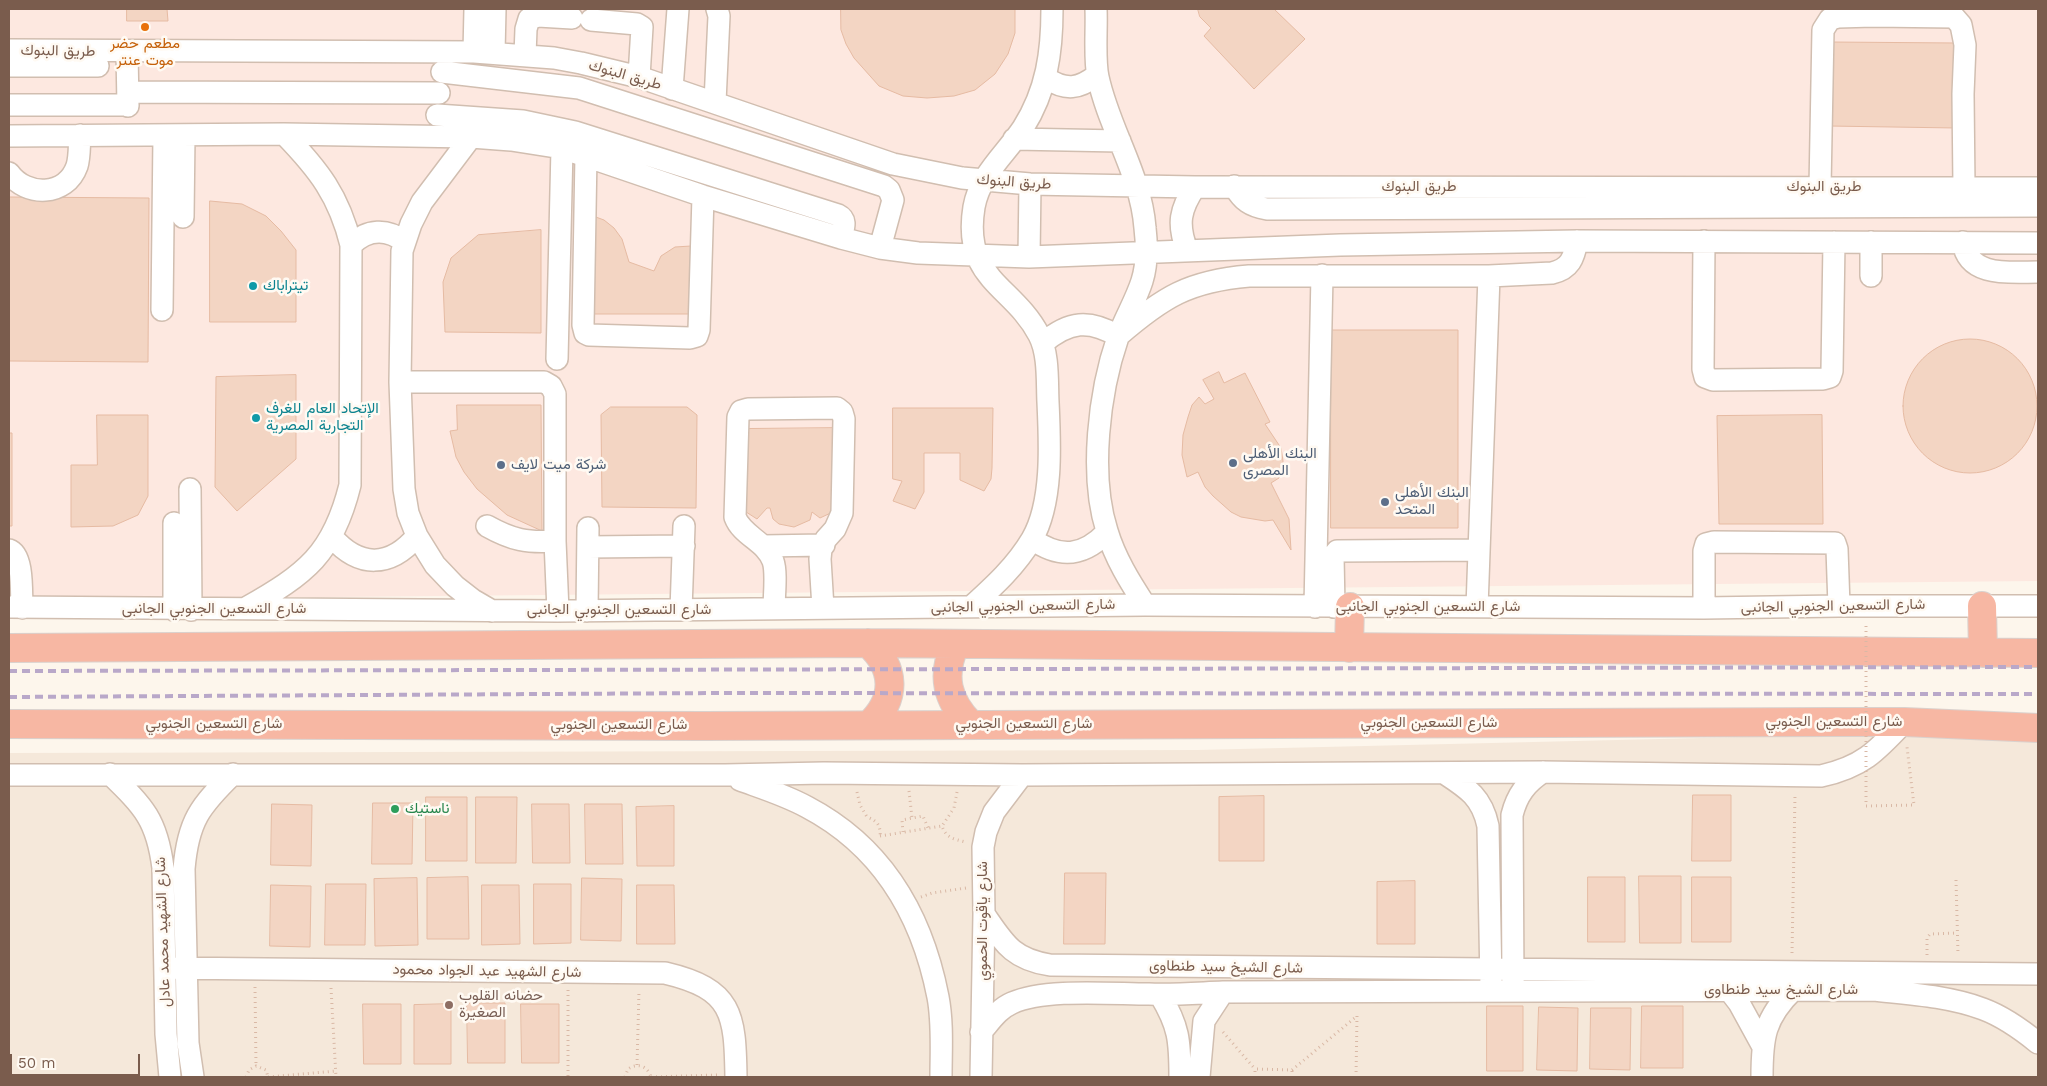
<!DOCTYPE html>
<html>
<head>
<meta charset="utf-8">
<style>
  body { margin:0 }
  #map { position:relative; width:2047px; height:1086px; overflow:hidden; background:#fdf6ec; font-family:"Work Sans",sans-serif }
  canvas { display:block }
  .frame { position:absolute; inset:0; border:10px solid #7a5c4d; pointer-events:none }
  .scale { position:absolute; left:10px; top:1054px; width:130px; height:22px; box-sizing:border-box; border:2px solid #7a5c4d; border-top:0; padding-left:6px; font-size:15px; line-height:18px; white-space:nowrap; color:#7a5c4d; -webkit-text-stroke:4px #fffaf3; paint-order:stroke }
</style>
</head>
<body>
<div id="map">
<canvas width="2047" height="1086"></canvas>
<div class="frame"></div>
<div class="scale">50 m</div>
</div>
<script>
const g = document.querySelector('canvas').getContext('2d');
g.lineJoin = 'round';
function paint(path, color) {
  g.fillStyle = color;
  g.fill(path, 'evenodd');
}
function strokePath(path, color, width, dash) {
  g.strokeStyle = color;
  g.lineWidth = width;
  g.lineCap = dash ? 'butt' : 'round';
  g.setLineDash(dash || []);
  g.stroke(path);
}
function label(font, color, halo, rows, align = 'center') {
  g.font = font + ' "Work Sans",Vazirmatn,sans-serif';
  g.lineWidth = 5;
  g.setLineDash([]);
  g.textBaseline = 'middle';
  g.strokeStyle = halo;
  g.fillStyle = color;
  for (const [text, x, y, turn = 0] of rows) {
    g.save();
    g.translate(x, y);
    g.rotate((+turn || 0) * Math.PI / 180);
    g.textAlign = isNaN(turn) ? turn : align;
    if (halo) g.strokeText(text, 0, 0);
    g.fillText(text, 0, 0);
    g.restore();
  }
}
paint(new Path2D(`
  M 2038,730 L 2038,1077 L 9,1077 L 9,753 L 1197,750 Z`), '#f5e8da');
paint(new Path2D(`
  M 9,9 L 2038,9 L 2038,581 L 9,600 Z`), '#fde8e0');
const building = new Path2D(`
  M 127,9 L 167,9 L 168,21 L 127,21 Z
  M 841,9 L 1015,9 L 1015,33 L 1008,54 L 995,74 L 975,90 L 954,96 L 927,98 L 903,96 L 879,86 L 854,58 L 846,44 L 841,30 Z
  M 1198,9 L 1274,9 L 1305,39 L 1254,89 L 1204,36 L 1211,28 L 1200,17 Z
  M 1829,42 L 1957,43 L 1956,128 L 1828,126 Z
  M 9,197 L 149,198 L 148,362 L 9,361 Z
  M 210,201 L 242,204 L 266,216 L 281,231 L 296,250 L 296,322 L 210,322 Z
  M 593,216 L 604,220 L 614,228 L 622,239 L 629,262 L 654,271 L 661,256 L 675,247 L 691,246 L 691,314 L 590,314 Z
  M 541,230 L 541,333 L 445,332 L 443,282 L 451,258 L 478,235 Z
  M 1331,330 L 1458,330 L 1458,528 L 1331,528 Z
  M1903 406a67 67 0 1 1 134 0a67 67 0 1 1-134 0Z
  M 1219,372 L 1224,383 L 1245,373 L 1270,422 L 1265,424 L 1281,448 L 1283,461 L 1282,471 L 1279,478 L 1271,483 L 1289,519 L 1291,550 L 1273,520 L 1265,521 L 1241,517 L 1231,512 L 1213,496 L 1205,487 L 1198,472 L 1187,477 L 1182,455 L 1183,435 L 1188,417 L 1192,405 L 1199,397 L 1205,404 L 1214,399 L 1203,380 Z
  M 296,375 L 296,459 L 237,511 L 215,487 L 216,377 Z
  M 457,405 L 541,405 L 542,531 L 507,515 L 477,489 L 464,472 L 456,457 L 450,431 L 457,430 Z
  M 611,407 L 687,407 L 697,415 L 696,508 L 602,507 L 601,415 Z
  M 893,408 L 993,408 L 992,468 L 991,479 L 984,491 L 960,480 L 960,453 L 924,453 L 924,492 L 915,509 L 893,501 L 902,481 L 893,479 Z
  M 97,415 L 148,415 L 148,496 L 138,515 L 113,526 L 71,527 L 71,465 L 97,465 Z
  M 1822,415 L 1823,524 L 1719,524 L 1717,416 Z
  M 837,428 L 837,510 L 820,518 L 812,512 L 810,520 L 794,527 L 779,524 L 773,519 L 770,508 L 767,508 L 757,519 L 743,510 L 743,429 Z
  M 9,433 L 12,433 L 12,526 L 9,526 Z
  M 1693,795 L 1731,795 L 1731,861 L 1692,861 Z
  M 1264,796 L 1264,861 L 1219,861 L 1219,797 Z
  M 426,797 L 467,797 L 467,861 L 426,861 Z
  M 476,797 L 517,797 L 516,863 L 476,863 Z
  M 373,803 L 413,803 L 412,864 L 372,864 Z
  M 272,804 L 312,805 L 311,866 L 271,865 Z
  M 532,804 L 569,804 L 570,863 L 533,863 Z
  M 585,804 L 622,804 L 623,864 L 586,864 Z
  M 674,806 L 674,866 L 637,866 L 636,807 Z
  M 1065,873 L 1106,873 L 1105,944 L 1064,944 Z
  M 1639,876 L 1681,876 L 1681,943 L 1640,943 Z
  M 468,877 L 469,939 L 427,939 L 427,878 Z
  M 1588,877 L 1625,877 L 1625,942 L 1588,942 Z
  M 1692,877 L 1731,877 L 1731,942 L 1692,942 Z
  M 417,878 L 418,945 L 375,946 L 374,879 Z
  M 582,878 L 622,879 L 621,941 L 581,940 Z
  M 1415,881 L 1415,944 L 1377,944 L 1377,882 Z
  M 326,884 L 366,884 L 365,945 L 325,945 Z
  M 534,884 L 571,884 L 571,943 L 534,944 Z
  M 271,885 L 311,886 L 310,947 L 270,946 Z
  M 482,885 L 519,885 L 520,944 L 482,945 Z
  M 637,885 L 674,885 L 675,944 L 637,944 Z
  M 467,1003 L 505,1003 L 505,1063 L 468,1063 Z
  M 363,1004 L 401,1004 L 401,1064 L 364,1064 Z
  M 451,1004 L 451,1064 L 414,1064 L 414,1005 Z
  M 521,1004 L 559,1004 L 559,1063 L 522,1063 Z
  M 1487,1006 L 1523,1006 L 1523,1071 L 1487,1071 Z
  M 1642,1006 L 1683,1006 L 1683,1068 L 1641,1068 Z
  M 1539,1007 L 1578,1008 L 1577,1071 L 1537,1070 Z
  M 1591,1008 L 1631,1008 L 1630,1070 L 1590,1069 Z`);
paint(building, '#f3d5c3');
strokePath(building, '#e6bba3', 1);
const minor = new Path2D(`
  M 1096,9 C 1097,28 1094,59 1098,77 C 1109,129 1141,174 1145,228 C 1147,245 1147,265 1142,281 C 1136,300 1125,318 1118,337 C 1099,392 1089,475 1107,531 C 1115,558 1130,582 1145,605
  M 591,20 L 637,24 L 642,27 L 639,77
  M 9,50 L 474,52 L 554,58 L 581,63 L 639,77 L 893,164 L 962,178 L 1030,184 L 1195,187 L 2038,188
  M 127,52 L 128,106
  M 474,52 L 475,9
  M 494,53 L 495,9
  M 525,55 L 526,29 L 529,19 L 538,16 L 572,18
  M 9,66 L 98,66
  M 442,72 L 579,88 L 884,186 L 889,190 L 893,200 L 880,248
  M 1046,78 C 1066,91 1079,89 1097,75
  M 672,89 L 678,9
  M 128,92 L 439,93
  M 715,102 L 719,16 L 717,9
  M 9,105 L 128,105
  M 437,115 L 523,121 L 575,132 L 838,215 C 848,220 843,229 841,238
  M 9,136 L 284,134 L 471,137 L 511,140 L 562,148 L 703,196 L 841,238 L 880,248 L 918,253 L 1029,257 L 1340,245 L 1577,241 L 2038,243
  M 471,137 L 422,202 L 411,224 L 402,251 L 400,382 L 404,489 L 408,513 L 417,536 L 435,565 L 455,586 L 473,600 L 492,611
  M 1014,139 L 1120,141
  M 586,155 L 583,325 L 585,333 L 589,335 L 690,338 L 697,336 L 699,330 L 703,196
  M 9,173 C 26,197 66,197 77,166 C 80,156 79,145 80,135
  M 1234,186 C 1243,201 1250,206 1267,209 L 2038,206
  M 1820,187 L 1823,30 L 1830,19 L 1838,17 L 1873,16 L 1954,17 L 1961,25 L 1965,45 L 1963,94 L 1964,187
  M 183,217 L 184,136
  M 1704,241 L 1703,369 L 1705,377 L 1713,380 L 1823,379 L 1830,377 L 1832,371 L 1834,242
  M 1871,242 L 1871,276
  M 1963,242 C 1968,278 2011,272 2038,272
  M 351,245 C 367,229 387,228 405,242
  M 1187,250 C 1177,224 1180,209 1195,187
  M 1029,257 L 1030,184
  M 162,310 L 164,135
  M 1043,343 C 1069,321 1089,319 1118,336 C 1163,297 1189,281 1249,276 L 1489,276 L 1552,273 C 1570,269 1574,258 1577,241
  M 557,359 L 562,148
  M 400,382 L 544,382 L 551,386 L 555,394 L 555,541 L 558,611
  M 190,489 L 191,610
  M 174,523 L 174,610
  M 487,526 C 512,540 527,543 555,541
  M 332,537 C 359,568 390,568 417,536
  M 1032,539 C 1060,559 1083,557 1107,532
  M 763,546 L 824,545
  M 588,547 L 684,546
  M 9,550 C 24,555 21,594 22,608
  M 972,606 C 994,586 1016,566 1032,539 C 1053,503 1050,444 1048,402 C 1047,382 1049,354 1039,335 C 1013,285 962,280 974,207 C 980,174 1005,155 1023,128 C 1047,90 1052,52 1052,9
  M 9,607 L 558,611 L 1145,605 L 1704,608 L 1839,606 L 2038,606
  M 1315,607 L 1322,275
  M 1334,607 L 1333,556 L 1337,551 L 1478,550
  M 1477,607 L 1489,276
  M 246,608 C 306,574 333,554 350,485 L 351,245 C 339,196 319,170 284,134
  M 1704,608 L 1704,551 L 1706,544 L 1714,542 L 1835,543 L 1837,549 L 1839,606
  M 774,609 C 774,596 777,572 773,561 C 766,541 742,536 735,517 L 738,417 L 741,411 L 748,409 L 837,408 L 842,412 L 844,419 L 842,513 L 835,529 L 826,539 L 821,549 L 820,559 L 823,608
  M 681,610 L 684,526
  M 587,611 L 588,528
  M 1444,773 C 1467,788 1482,797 1488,826 L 1491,983
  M 110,774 C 144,807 157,820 163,868 L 166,1034 L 170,1077
  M 9,775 L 725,775 L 824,773 L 1022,775 L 1543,772 L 1821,776 C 1862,767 1876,752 1904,722
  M 740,780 C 762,788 785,795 807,807 C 883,847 922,915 938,997 C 943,1023 941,1051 941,1077
  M 984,914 C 1004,943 1012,959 1050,965 L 2038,974
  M 166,968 L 665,973 C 733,989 735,1014 736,1077
  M 1513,984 L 1512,815 C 1517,795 1526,783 1543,772
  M 1729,990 L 1739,1003 L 1762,1045
  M 1160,995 C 1179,1026 1180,1041 1180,1077
  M 981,1032 C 990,1022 998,1009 1012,1003 C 1045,988 1112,994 1149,994 C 1174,995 1198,993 1223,992 L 1873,990 C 1910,994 1948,996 1983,1009 C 2002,1016 2022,1030 2038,1043
  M 193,1077 L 188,1043 L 184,869 C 188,821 200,806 233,774
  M 981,1077 L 984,914 L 983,847 L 986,832 L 994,812 L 1022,775
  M 1199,1077 L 1204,1021 L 1223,992
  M 1762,1077 C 1762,1038 1764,1018 1794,989`);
const highway = new Path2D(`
  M 1982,606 L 1983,653
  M 868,643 C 896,668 897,699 869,725
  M 955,645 C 941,676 947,700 970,724
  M 9,648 L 868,643 L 2038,653
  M 1349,648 L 1350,607
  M 9,724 L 703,726 L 1829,722 L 1904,722 L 2038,728`);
strokePath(minor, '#d1beb0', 24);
strokePath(highway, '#dad1cd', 30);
strokePath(new Path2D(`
  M 909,791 L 912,818
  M 857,792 L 860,805 L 867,817 C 878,821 881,826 880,838
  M 957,792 L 954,808 L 942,826 C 946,838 954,839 965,842
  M 1866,806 L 1914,805 L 1907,747
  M 903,832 L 902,820 L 923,816 L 928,828
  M 880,836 L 942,826
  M 1956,880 L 1958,954
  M 921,897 L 932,893 L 966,888
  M 1792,953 L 1795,795
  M 1927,955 L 1927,938 L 1930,934 L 1957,933
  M 255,987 L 256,1066
  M 331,988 L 336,1077
  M 568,990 L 568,1077
  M 1223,1032 L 1255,1069
  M 637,1065 L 639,991
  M 246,1077 L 249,1070 L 256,1066 L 266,1070 L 268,1077
  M 268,1077 L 336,1071
  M 625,1077 L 628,1069 C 637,1063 647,1065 651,1077
  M 651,1077 L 718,1075
  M 1255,1077 L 1255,1069 L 1292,1070 L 1357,1016
  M 1292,1077 L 1292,1070
  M 1356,1077 L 1357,1015`), '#d9b8a5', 3, [1, 4]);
strokePath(minor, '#fff', 21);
strokePath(highway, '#f7b7a3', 28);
strokePath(new Path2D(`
  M 9,671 L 2038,667
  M 9,697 L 723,693 L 2038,694`), '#b9a8c9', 4, [8, 5]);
strokePath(new Path2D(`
  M 1866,626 L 1866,806`), '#d9b8a5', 3, [1, 4]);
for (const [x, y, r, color] of [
  [145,27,5,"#e8710a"],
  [253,286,5,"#0f9aa8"],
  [256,418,5,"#0f9aa8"],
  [1233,463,5,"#5c6f8a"],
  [501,465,5,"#5c6f8a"],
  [1385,502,5,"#5c6f8a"],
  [395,809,5,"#2e9e5b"],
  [449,1005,5,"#8d6e63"]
]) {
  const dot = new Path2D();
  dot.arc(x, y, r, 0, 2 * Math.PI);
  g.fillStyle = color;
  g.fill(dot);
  strokePath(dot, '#fffaf3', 2);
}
label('15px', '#c56008', '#fffaf3', [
  ["مطعم حضر",145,44],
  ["موت عنتر",145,61]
]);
label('15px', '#7a5c4d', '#fffaf3', [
  ["طريق البنوك",58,51,1],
  ["طريق البنوك",625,75,16],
  ["طريق البنوك",1014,182,4],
  ["طريق البنوك",1419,187],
  ["طريق البنوك",1824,187],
  ["شارع التسعين الجنوبي الجانبى",1023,606,-1],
  ["شارع التسعين الجنوبي الجانبى",1833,606,-1],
  ["شارع التسعين الجنوبي الجانبى",1428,607],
  ["شارع التسعين الجنوبي الجانبى",214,609],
  ["شارع التسعين الجنوبي الجانبى",619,610],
  ["شارع التسعين الجنوبي",1834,722],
  ["شارع التسعين الجنوبي",1429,723],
  ["شارع التسعين الجنوبي",214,724],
  ["شارع التسعين الجنوبي",1024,724],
  ["شارع التسعين الجنوبي",619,725],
  ["شارع ياقوت الحموي",983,921,-90],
  ["شارع الشهيد محمد عادل",163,932,-92],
  ["شارع الشيخ سيد طنطاوى",1226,967,1],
  ["شارع الشهيد عبد الجواد محمود",487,971,1],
  ["شارع الشيخ سيد طنطاوى",1781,990]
]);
label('15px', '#0d838f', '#fffaf3', [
  ["تيتراباك",263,286],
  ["الإتحاد العام للغرف",266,409],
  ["التجارية المصرية",266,426]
], 'left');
label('15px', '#4e5e75', '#fffaf3', [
  ["البنك الأهلى",1243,454],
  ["المصرى",1243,471],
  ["شركة ميت لايف",511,465],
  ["البنك الأهلى",1395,493],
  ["المتحد",1395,510]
], 'left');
label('15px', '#27864d', '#fffaf3', [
  ["ناستيك",405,809]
], 'left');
label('15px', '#785e54', '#fffaf3', [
  ["حضانه القلوب",459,996],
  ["الصغيرة",459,1013]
], 'left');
</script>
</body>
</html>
